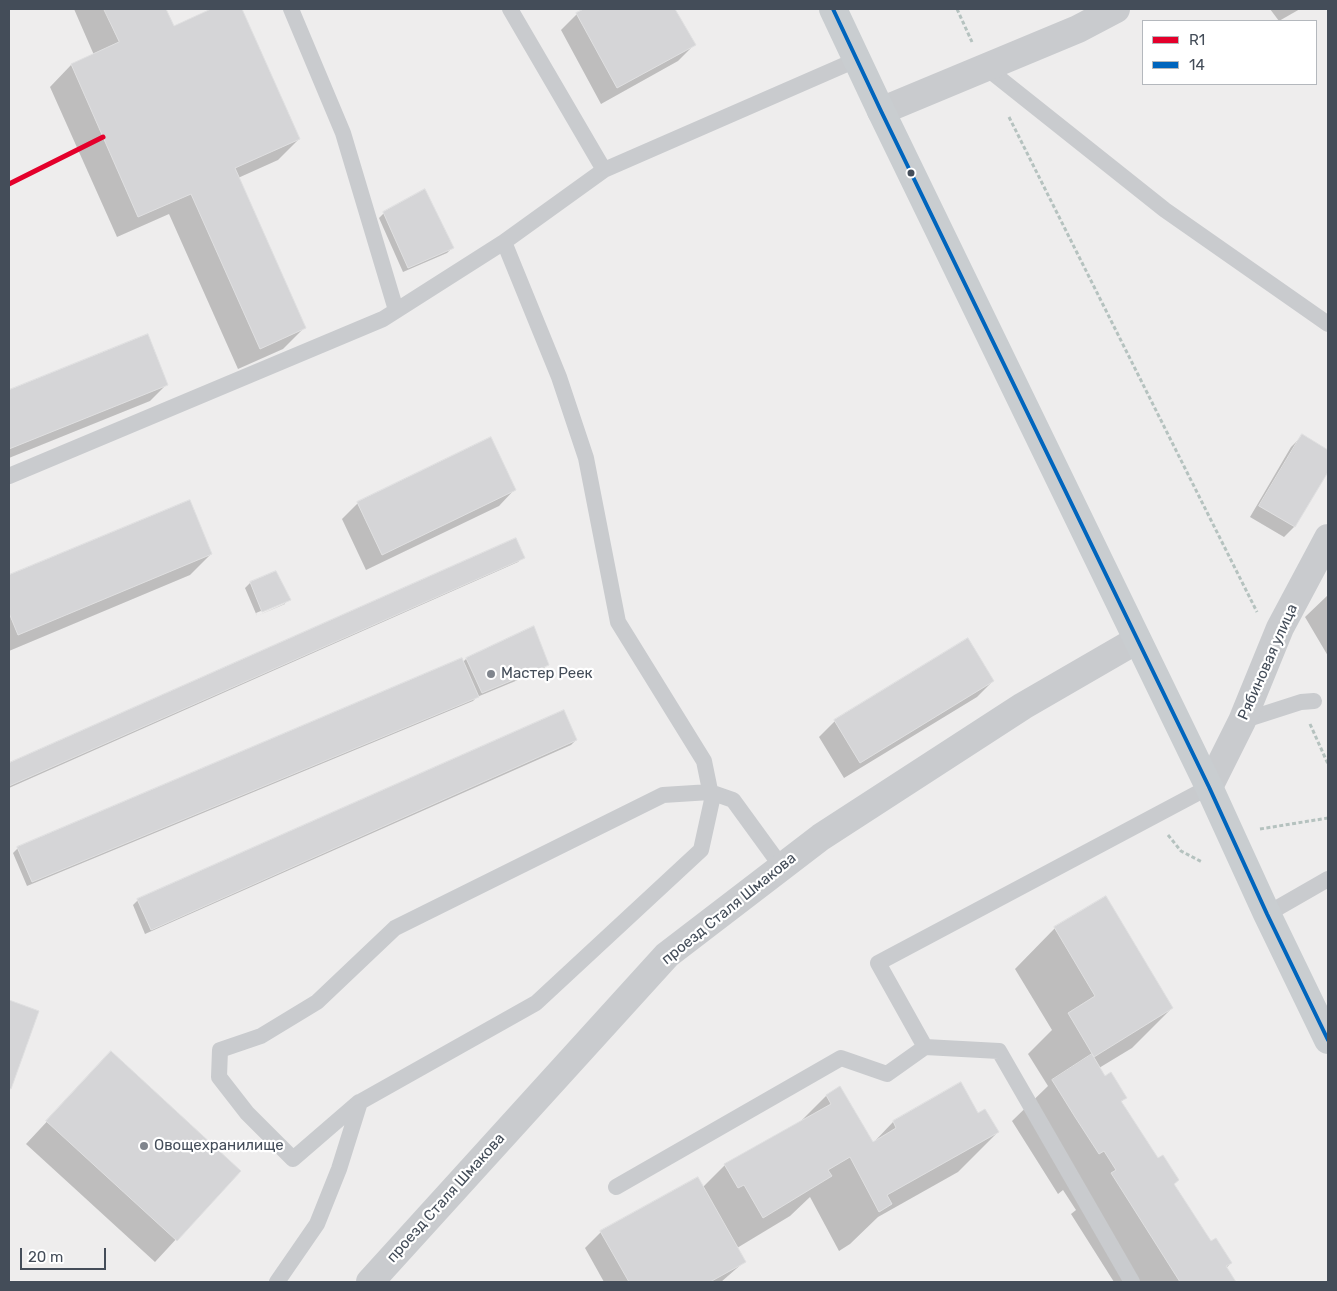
<!DOCTYPE html>
<html>
<head>
<meta charset="utf-8">
<style>
  body { margin:0 }
  #map { position:relative; width:1337px; height:1291px; overflow:hidden; background:#eeeded; font-family:Rubik,sans-serif }
  canvas { display:block }
  .frame { position:absolute; inset:0; border:10px solid #444d59; pointer-events:none }
  .legend { position:absolute; left:1142px; top:20px; width:175px; height:65px; box-sizing:border-box; background:#fff; border:1px solid #b4b8bd; margin:0; padding:6px 9px; list-style:none; font-size:15px; color:#444d59 }
  .legend li { display:flex; align-items:center; gap:10px; height:25px }
  .legend b { width:25px; border:1px solid #b4b8bd }
  .scale { position:absolute; left:20px; top:1248px; width:86px; height:22px; box-sizing:border-box; border:2px solid #444d59; border-top:0; padding-left:6px; font-size:15px; line-height:18px; white-space:nowrap; color:#444d59; -webkit-text-stroke:4px #fff; paint-order:stroke }
</style>
</head>
<body>
<div id="map">
<canvas width="1337" height="1291"></canvas>
<div class="frame"></div>
<ul class="legend">
<li><b style="height:6px;background:#e4002b"></b>R1</li>
<li><b style="height:6px;background:#0065bd"></b>14</li>
</ul>
<div class="scale">20 m</div>
</div>
<script>
const g = document.querySelector('canvas').getContext('2d');
g.lineJoin = 'round';
function paint(path, color) {
  g.fillStyle = color;
  g.fill(path, 'evenodd');
}
function strokePath(path, color, width, dash) {
  g.strokeStyle = color;
  g.lineWidth = width;
  g.lineCap = dash ? 'butt' : 'round';
  g.setLineDash(dash || []);
  g.stroke(path);
}
function label(font, color, halo, rows, align = 'center') {
  g.font = font + ' Rubik,sans-serif';
  g.lineWidth = 4.5;
  g.setLineDash([]);
  g.textBaseline = 'middle';
  g.strokeStyle = halo;
  g.fillStyle = color;
  for (const [text, x, y, turn = 0] of rows) {
    g.save();
    g.translate(x, y);
    g.rotate((+turn || 0) * Math.PI / 180);
    g.textAlign = isNaN(turn) ? turn : align;
    if (halo) g.strokeText(text, 0, 0);
    g.fillText(text, 0, 0);
    g.restore();
  }
}
paint(new Path2D(`
  M 74,9 L 165,9 L 173,27 L 214,9 L 241,9 L 299,139 L 278,160 L 238,178 L 304,328 L 283,349 L 238,369 L 169,214 L 117,237 L 50,87 L 71,65 L 94,55 Z
  M 587,9 L 674,9 L 694,45 L 678,61 L 601,104 L 561,30 L 577,14 Z
  M 1270,9 L 1300,9 L 1279,21 Z
  M 384,213 L 452,248 L 447,253 L 403,272 L 379,218 Z
  M 147,336 L 166,385 L 150,401 L 9,458 L 9,391 Z
  M 1302,436 L 1328,452 L 1328,470 L 1294,527 L 1284,537 L 1250,517 L 1291,447 Z
  M 515,489 L 499,506 L 366,570 L 342,519 L 358,503 Z
  M 189,501 L 211,554 L 190,575 L 9,651 L 9,576 Z
  M 516,540 L 523,557 L 518,562 L 9,788 L 9,764 Z
  M 276,572 L 289,599 L 284,604 L 257,616 L 245,588 L 250,583 ZM 285,601 L 285,604 L 257,616 L 256,613 Z
  M 1328,595 L 1328,656 L 1305,617 Z
  M 466,659 L 547,665 L 542,670 L 477,697 L 473,701 L 27,886 L 13,853 L 18,848 L 462,663 Z
  M 993,681 L 977,697 L 844,778 L 819,737 L 835,721 Z
  M 576,740 L 571,745 L 145,934 L 133,905 L 138,900 Z
  M 1055,928 L 1172,1008 L 1132,1048 L 1099,1068 L 1105,1078 L 1126,1097 L 1121,1102 L 1158,1160 L 1178,1180 L 1173,1185 L 1210,1243 L 1231,1263 L 1226,1268 L 1235,1282 L 1114,1282 L 1071,1214 L 1076,1210 L 1063,1190 L 1058,1194 L 1012,1121 L 1048,1086 L 1028,1054 L 1052,1030 L 1015,969 Z
  M 9,1001 L 37,1011 L 9,1090 Z
  M 111,1053 L 239,1171 L 155,1262 L 26,1144 Z
  M 961,1084 L 978,1115 L 998,1132 L 958,1172 L 878,1217 L 850,1244 L 839,1251 L 810,1197 L 790,1216 L 737,1248 L 744,1262 L 721,1282 L 604,1282 L 585,1248 L 601,1232 L 703,1187 L 725,1165 L 798,1124 L 826,1096 L 840,1088 L 873,1143 L 893,1122 Z`), '#0003');
const building = new Path2D(`
  M 104,9 L 166,9 L 174,26 L 211,9 L 242,9 L 300,139 L 235,168 L 306,328 L 260,349 L 191,194 L 138,217 L 71,64 L 119,42 Z
  M 584,9 L 675,9 L 696,45 L 617,88 L 576,13 Z
  M 425,189 L 454,248 L 408,268 L 383,212 Z
  M 148,334 L 168,385 L 9,449 L 9,390 Z
  M 1302,434 L 1328,450 L 1328,472 L 1295,527 L 1259,506 Z
  M 491,437 L 516,490 L 382,555 L 357,502 Z
  M 190,500 L 212,554 L 18,635 L 9,613 L 9,575 Z
  M 516,538 L 525,558 L 9,786 L 9,763 Z
  M 276,571 L 291,600 L 262,612 L 250,582 Z
  M 534,626 L 549,665 L 482,693 L 466,658 Z
  M 968,638 L 994,681 L 860,763 L 834,720 Z
  M 462,658 L 479,697 L 32,882 L 17,847 Z
  M 564,710 L 577,740 L 151,930 L 137,899 Z
  M 1106,896 L 1173,1008 L 1094,1057 L 1068,1013 L 1095,996 L 1054,927 Z
  M 9,1000 L 39,1011 L 11,1089 L 9,1088 Z
  M 111,1051 L 241,1171 L 177,1241 L 46,1121 Z
  M 1092,1054 L 1105,1076 L 1111,1072 L 1127,1098 L 1121,1101 L 1158,1158 L 1163,1155 L 1179,1180 L 1174,1184 L 1211,1241 L 1216,1238 L 1232,1263 L 1226,1266 L 1236,1282 L 1180,1282 L 1111,1173 L 1116,1170 L 1104,1151 L 1099,1154 L 1075,1117 L 1052,1080 Z
  M 961,1082 L 978,1113 L 985,1109 L 999,1132 L 887,1195 L 892,1204 L 879,1212 L 850,1157 L 828,1170 L 832,1176 L 763,1218 L 744,1185 L 738,1188 L 724,1164 L 831,1104 L 826,1095 L 840,1086 L 873,1142 L 896,1128 L 893,1121 Z
  M 698,1177 L 746,1262 L 710,1282 L 629,1282 L 600,1231 Z`);
paint(building, '#d5d5d7');
strokePath(building, '#dfdfe0', 1);
strokePath(new Path2D(`
  M 957,9 L 972,42
  M 1009,117 L 1257,612
  M 1310,724 L 1328,764
  M 1260,829 L 1328,818
  M 1168,835 L 1181,851 L 1202,862`), '#b5c2bf', 3, [4, 2.5]);
strokePath(new Path2D(`
  M 291,9 L 343,133 L 396,310
  M 510,9 L 604,170
  M 984,66 L 1165,210 L 1328,324
  M 9,476 L 383,319 L 504,242 L 604,170 L 856,60
  M 1242,721 L 1301,702 L 1314,701
  M 1267,914 L 1328,879
  M 359,1102 L 293,1159 L 247,1113 L 219,1077 L 220,1050 L 261,1036 L 317,1002 L 395,928 L 663,795 L 710,792 L 733,800 L 781,866
  M 616,1187 L 841,1058 L 887,1074 L 925,1047
  M 277,1282 L 317,1224 L 339,1169 L 360,1102 L 536,1003 L 701,850 L 712,800 L 704,761 L 618,622 L 586,458 L 559,377 L 504,242
  M 1132,1282 L 999,1051 L 925,1047 L 878,963 L 1209,787`), '#c9cbce', 16);
strokePath(new Path2D(`
  M 881,111 L 1078,29 L 1116,9
  M 1209,787 L 1242,721 L 1280,628 L 1328,538
  M 370,1282 L 667,955 L 821,837 L 1023,706 L 1137,640`), '#c9cbce', 28);
strokePath(new Path2D(`
  M 833,9 L 881,111 L 1209,787 L 1267,914 L 1328,1040`), '#c9cdd0', 28);
strokePath(new Path2D(`
  M 833,9 L 881,111 L 1209,787 L 1267,914 L 1328,1040`), '#0065bd', 4);
strokePath(new Path2D(`
  M 9,184 L 103,137`), '#e4002b', 5);
for (const [x, y, r, color] of [
  [911,173,4.5,"#444d59"],
  [491,674,5,"#80858d"],
  [144,1146,5,"#80858d"]
]) {
  const dot = new Path2D();
  dot.arc(x, y, r, 0, 2 * Math.PI);
  g.fillStyle = color;
  g.fill(dot);
  strokePath(dot, '#fff', 2);
}
label('15px', '#444d59', '#fff', [
  ["Рябиновая улица",1268,662,-66],
  ["проезд Сталя Шмакова",729,909,-39],
  ["проезд Сталя Шмакова",446,1198,-48]
]);
label('15px', '#444d59', '#fff', [
  ["Мастер Реек",501,674],
  ["Овощехранилище",154,1146]
], 'left');
</script>
</body>
</html>
